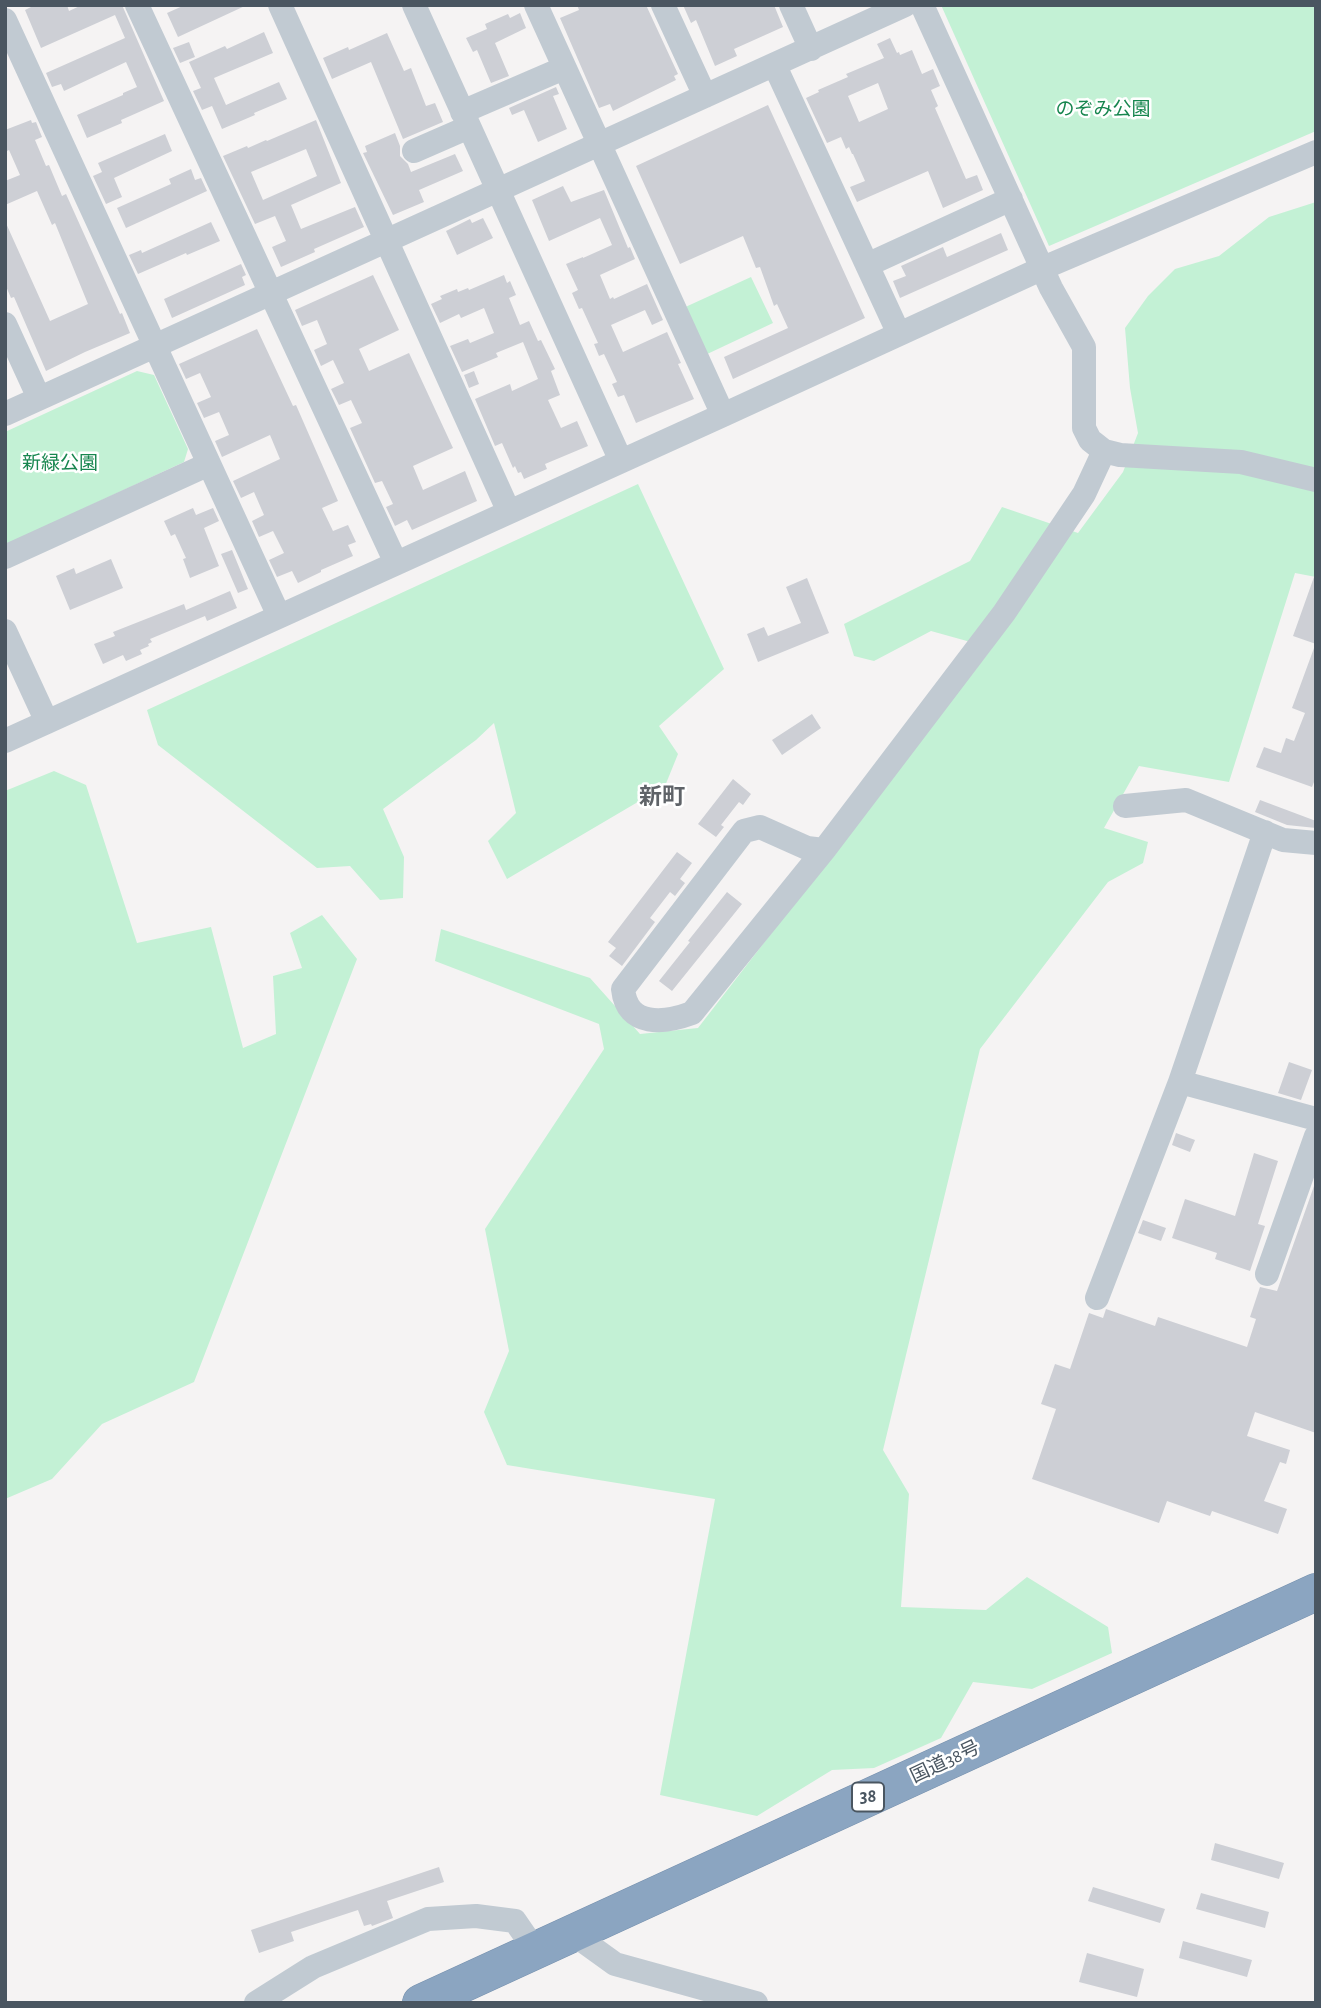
<!DOCTYPE html>
<html>
<head>
<meta charset="utf-8">
<style>
  body { margin:0 }
  #map { position:relative; width:1321px; height:2008px; overflow:hidden; background:#f5f3f3; font-family:"Alegreya Sans",sans-serif }
  canvas { display:block }
  .frame { position:absolute; inset:0; border:7px solid #4a5661; pointer-events:none }
</style>
</head>
<body>
<div id="map">
<canvas width="1321" height="2008"></canvas>
<div class="frame"></div>
</div>
<script>
const g = document.querySelector('canvas').getContext('2d');
g.lineJoin = 'round';
function paint(path, color) {
  g.fillStyle = color;
  g.fill(path, 'evenodd');
}
function strokePath(path, color, width, dash) {
  g.strokeStyle = color;
  g.lineWidth = width;
  g.lineCap = dash ? 'butt' : 'round';
  g.setLineDash(dash || []);
  g.stroke(path);
}
function label(font, color, halo, rows, align = 'center') {
  g.font = font + ' "Alegreya Sans","Noto Sans JP",sans-serif';
  g.lineWidth = 5;
  g.setLineDash([]);
  g.textBaseline = 'middle';
  g.strokeStyle = halo;
  g.fillStyle = color;
  for (const [text, x, y, turn = 0] of rows) {
    g.save();
    g.translate(x, y);
    g.rotate((+turn || 0) * Math.PI / 180);
    g.textAlign = isNaN(turn) ? turn : align;
    if (halo) g.strokeText(text, 0, 0);
    g.fillText(text, 0, 0);
    g.restore();
  }
}
paint(new Path2D(`
  M 941,5 L 1316,5 L 1316,131 L 1049,246 Z
  M 1316,202 L 1316,577 L 1295,573 L 1229,782 L 1139,766 L 1104,828 L 1148,842 L 1143,863 L 1108,882 L 980,1049 L 883,1450 L 909,1494 L 901,1607 L 986,1610 L 1027,1577 L 1108,1627 L 1112,1653 L 1032,1689 L 973,1682 L 941,1738 L 874,1768 L 832,1770 L 757,1816 L 660,1795 L 715,1499 L 507,1465 L 484,1412 L 509,1351 L 485,1229 L 604,1049 L 599,1024 L 435,961 L 441,929 L 590,978 L 640,1034 L 698,1028 L 992,648 L 931,631 L 874,661 L 854,656 L 844,624 L 970,561 L 1002,507 L 1078,533 L 1123,472 L 1138,433 L 1130,388 L 1125,328 L 1148,296 L 1175,269 L 1219,256 L 1269,217 Z
  M 751,277 L 773,323 L 703,356 L 681,309 Z
  M 137,371 L 154,375 L 188,449 L 184,462 L 5,545 L 5,432 Z
  M 638,484 L 724,669 L 659,726 L 678,754 L 665,786 L 507,879 L 488,841 L 516,813 L 494,723 L 476,740 L 383,809 L 404,857 L 403,898 L 380,900 L 350,866 L 317,868 L 158,745 L 147,710 Z
  M 54,771 L 86,785 L 137,943 L 211,927 L 243,1048 L 276,1034 L 273,976 L 302,968 L 290,933 L 322,915 L 357,959 L 194,1382 L 102,1424 L 52,1479 L 5,1499 L 5,791 Z`), '#c3f1d5');
paint(new Path2D(`
  M 35,5 L 67,5 L 69,11 L 82,5 L 122,5 L 164,101 L 121,120 L 122,123 L 87,138 L 77,115 L 123,95 L 123,93 L 137,87 L 126,62 L 64,91 L 61,84 L 52,87 L 46,73 L 125,38 L 115,15 L 41,48 L 25,10 Z
  M 185,5 L 247,5 L 178,37 L 167,13 Z
  M 577,5 L 646,5 L 678,74 L 674,76 L 676,80 L 613,111 L 610,104 L 599,108 L 560,18 L 579,10 Z
  M 683,5 L 774,5 L 783,27 L 734,49 L 737,56 L 715,66 L 696,20 L 691,23 Z
  M 520,13 L 526,28 L 495,43 L 509,76 L 491,83 L 477,50 L 473,52 L 466,38 L 487,29 L 485,24 L 508,14 L 510,18 Z
  M 264,32 L 273,53 L 214,78 L 226,105 L 279,82 L 287,99 L 254,113 L 255,115 L 222,129 L 212,106 L 202,110 L 193,91 L 201,88 L 189,62 L 225,46 L 227,49 Z
  M 387,33 L 404,71 L 411,68 L 426,106 L 435,103 L 443,122 L 403,139 L 371,62 L 332,79 L 323,58 L 348,47 L 349,50 Z
  M 890,38 L 897,53 L 899,52 L 900,55 L 912,50 L 922,74 L 933,69 L 940,86 L 931,90 L 938,106 L 935,108 L 966,179 L 977,175 L 983,190 L 943,208 L 928,171 L 857,202 L 850,187 L 865,181 L 853,154 L 852,154 L 849,147 L 846,149 L 841,137 L 827,143 L 806,98 L 819,92 L 818,90 L 848,77 L 846,74 L 884,58 L 877,44 ZM 878,83 L 888,109 L 859,122 L 848,96 Z
  M 189,42 L 195,57 L 180,63 L 173,48 Z
  M 556,87 L 559,94 L 553,96 L 567,129 L 538,142 L 524,110 L 512,115 L 509,108 Z
  M 768,105 L 865,318 L 733,379 L 724,357 L 788,328 L 777,304 L 774,306 L 760,267 L 756,268 L 743,236 L 680,264 L 636,166 Z
  M 31,120 L 32,123 L 36,122 L 42,137 L 35,140 L 46,166 L 49,165 L 62,196 L 66,194 L 120,314 L 122,313 L 130,333 L 85,352 L 46,371 L 14,297 L 11,298 L 5,284 L 5,221 L 50,321 L 88,304 L 55,223 L 52,225 L 37,191 L 5,205 L 5,181 L 20,175 L 9,150 L 5,152 L 5,130 Z
  M 316,120 L 341,183 L 291,205 L 301,229 L 355,207 L 364,227 L 314,249 L 315,252 L 281,267 L 272,247 L 286,241 L 275,216 L 255,224 L 223,156 L 247,146 L 248,148 L 266,140 L 267,141 ZM 306,149 L 317,176 L 263,200 L 251,172 Z
  M 395,133 L 400,146 L 400,156 L 408,164 L 411,172 L 455,154 L 463,171 L 419,190 L 424,202 L 393,215 L 363,153 L 367,152 L 365,146 Z
  M 165,134 L 172,151 L 114,178 L 122,197 L 106,204 L 93,176 L 102,172 L 98,163 Z
  M 191,169 L 195,180 L 201,178 L 207,191 L 126,228 L 117,208 L 171,184 L 169,179 Z
  M 563,186 L 571,202 L 604,190 L 628,248 L 630,247 L 635,259 L 600,275 L 610,299 L 613,297 L 614,299 L 647,284 L 663,320 L 652,325 L 645,310 L 611,325 L 623,352 L 667,332 L 681,363 L 678,364 L 694,399 L 636,423 L 624,395 L 618,397 L 612,384 L 617,382 L 604,354 L 599,356 L 594,344 L 598,343 L 582,308 L 579,309 L 572,293 L 578,290 L 566,264 L 583,257 L 583,258 L 612,245 L 600,218 L 549,241 L 532,200 Z
  M 483,218 L 493,238 L 457,255 L 446,231 L 470,219 L 472,223 Z
  M 211,222 L 220,241 L 187,255 L 186,253 L 138,274 L 129,255 L 141,250 L 142,253 Z
  M 1001,233 L 1008,250 L 900,298 L 893,281 L 906,276 L 901,266 L 943,247 L 947,257 Z
  M 241,264 L 246,275 L 242,277 L 245,285 L 172,318 L 164,299 Z
  M 373,275 L 399,330 L 359,349 L 369,371 L 409,353 L 453,448 L 413,466 L 423,490 L 465,471 L 477,501 L 412,530 L 407,520 L 395,526 L 386,507 L 393,504 L 382,481 L 375,483 L 350,428 L 362,423 L 351,400 L 339,405 L 331,389 L 344,383 L 333,360 L 321,366 L 314,350 L 327,344 L 317,320 L 302,326 L 295,310 Z
  M 504,275 L 507,283 L 510,281 L 516,295 L 509,298 L 520,325 L 529,321 L 538,341 L 541,340 L 555,369 L 551,371 L 560,395 L 548,400 L 561,428 L 577,421 L 588,446 L 545,464 L 547,469 L 524,479 L 521,472 L 518,473 L 515,466 L 513,468 L 502,443 L 495,446 L 475,399 L 510,384 L 512,391 L 538,379 L 523,342 L 496,353 L 498,357 L 462,372 L 450,346 L 468,339 L 470,343 L 494,333 L 484,308 L 461,318 L 459,314 L 440,323 L 431,304 L 442,299 L 440,296 L 457,289 L 458,292 L 468,288 L 469,290 Z
  M 257,329 L 293,406 L 296,405 L 338,501 L 322,508 L 333,531 L 348,525 L 356,542 L 348,545 L 353,556 L 321,570 L 321,572 L 298,583 L 292,571 L 277,577 L 269,560 L 284,553 L 273,531 L 259,537 L 252,521 L 264,515 L 254,492 L 241,498 L 233,481 L 280,459 L 270,435 L 222,457 L 215,441 L 229,435 L 219,412 L 204,418 L 197,403 L 211,397 L 200,373 L 186,379 L 179,364 Z
  M 474,371 L 479,384 L 469,388 L 464,375 Z
  M 193,508 L 196,515 L 213,508 L 219,521 L 204,528 L 219,566 L 190,578 L 183,559 L 186,558 L 175,534 L 171,536 L 164,521 Z
  M 232,550 L 248,589 L 238,593 L 221,554 Z
  M 111,559 L 123,588 L 70,610 L 56,576 L 74,568 L 76,574 Z
  M 1314,577 L 1316,577 L 1316,644 L 1293,636 Z
  M 807,578 L 829,633 L 758,662 L 747,634 L 764,627 L 768,636 L 801,623 L 786,587 Z
  M 230,591 L 237,608 L 207,621 L 205,616 L 150,639 L 152,642 L 148,644 L 149,646 L 140,650 L 142,654 L 126,661 L 123,655 L 103,664 L 94,644 L 115,636 L 113,632 L 184,604 L 186,610 Z
  M 1314,648 L 1316,648 L 1316,777 L 1312,787 L 1256,767 L 1264,747 L 1281,753 L 1286,738 L 1294,741 L 1305,713 L 1292,708 Z
  M 812,714 L 821,728 L 782,755 L 772,740 Z
  M 733,779 L 751,794 L 743,805 L 739,802 L 721,825 L 724,827 L 716,837 L 698,824 Z
  M 1260,800 L 1316,821 L 1316,828 L 1287,825 L 1255,812 Z
  M 677,852 L 692,863 L 680,879 L 685,883 L 675,896 L 670,892 L 650,918 L 655,922 L 622,966 L 609,956 L 616,948 L 608,942 Z
  M 727,892 L 742,904 L 672,991 L 659,981 L 690,942 L 688,941 Z
  M 1289,1062 L 1312,1070 L 1301,1100 L 1278,1093 Z
  M 1176,1133 L 1195,1140 L 1190,1152 L 1172,1145 Z
  M 1254,1153 L 1278,1161 L 1258,1224 L 1265,1226 L 1250,1271 L 1215,1259 L 1217,1253 L 1172,1238 L 1185,1199 L 1235,1216 Z
  M 1314,1186 L 1316,1186 L 1316,1433 L 1255,1412 L 1247,1436 L 1290,1450 L 1286,1464 L 1280,1462 L 1264,1501 L 1287,1509 L 1278,1534 L 1212,1511 L 1210,1516 L 1167,1501 L 1159,1523 L 1032,1479 L 1056,1409 L 1041,1404 L 1055,1364 L 1070,1369 L 1089,1313 L 1103,1318 L 1106,1309 L 1155,1326 L 1158,1317 L 1247,1347 L 1256,1319 L 1250,1317 L 1260,1287 L 1277,1291 Z
  M 1143,1220 L 1166,1228 L 1161,1241 L 1138,1233 Z
  M 1215,1843 L 1284,1863 L 1279,1879 L 1211,1860 Z
  M 439,1867 L 444,1882 L 387,1901 L 393,1918 L 372,1926 L 371,1924 L 364,1926 L 358,1910 L 291,1932 L 294,1941 L 259,1953 L 251,1930 Z
  M 1093,1887 L 1165,1909 L 1160,1923 L 1088,1901 Z
  M 1201,1893 L 1269,1912 L 1265,1928 L 1196,1909 Z
  M 1183,1941 L 1252,1960 L 1247,1977 L 1179,1958 Z
  M 1087,1953 L 1144,1969 L 1137,1997 L 1079,1982 Z`), '#cdcfd5');
const highway = new Path2D(`
  M 421,2003 L 1316,1592`);
strokePath(highway, '#7690ad', 38);
strokePath(new Path2D(`
  M 137,5 L 396,563
  M 280,5 L 509,512
  M 414,5 L 621,461
  M 536,5 L 723,415
  M 663,5 L 705,96
  M 791,5 L 811,49
  M 922,5 L 1051,288 L 1084,347 L 1084,428 L 1090,440 L 1104,451 L 1120,455 L 1241,462 L 1316,480
  M 5,20 L 279,616
  M 775,66 L 899,334
  M 462,112 L 564,68
  M 414,151 L 469,127
  M 867,265 L 1011,199
  M 5,324 L 39,398
  M 5,414 L 905,5
  M 5,557 L 209,464
  M 5,631 L 47,722
  M 5,741 L 723,415 L 1043,268 L 1316,152
  M 1125,806 L 1186,800 L 1283,840 L 1316,843
  M 824,850 L 807,848 L 760,827 L 744,831 L 623,989 C 627,1028 665,1023 692,1013 L 824,850 L 1004,613 L 1084,494 L 1104,451
  M 1180,1082 L 1316,1119
  M 1267,1274 L 1316,1136
  M 1097,1298 L 1180,1082 L 1265,832
  M 572,1933 L 615,1964 L 756,2003
  M 256,2003 L 313,1967 L 428,1919 L 476,1916 L 515,1921 L 535,1950`), '#c1cad2', 24);
strokePath(highway, '#8ba5c1', 37);
for (const [x, y, w] of [
  [868,1797,32]
]) {
  const box = new Path2D();
  box.roundRect(x - w / 2, y - 14.5, w, 29, 5);
  g.fillStyle = '#fff';
  g.fill(box);
  strokePath(box, '#4a5661', 2);
}
label('bold 18px', '#4a5661', null, [
  ["38",868,1797]
]);
label('19px', '#17864f', '#fff', [
  ["のぞみ公園",1103,109],
  ["新緑公園",60,463]
]);
label('19px', '#4a5661', '#fff', [
  ["国道38号",945,1762,-25]
]);
label('bold 23px', '#5f6368', '#fff', [
  ["新町",662,797]
]);
</script>
</body>
</html>
